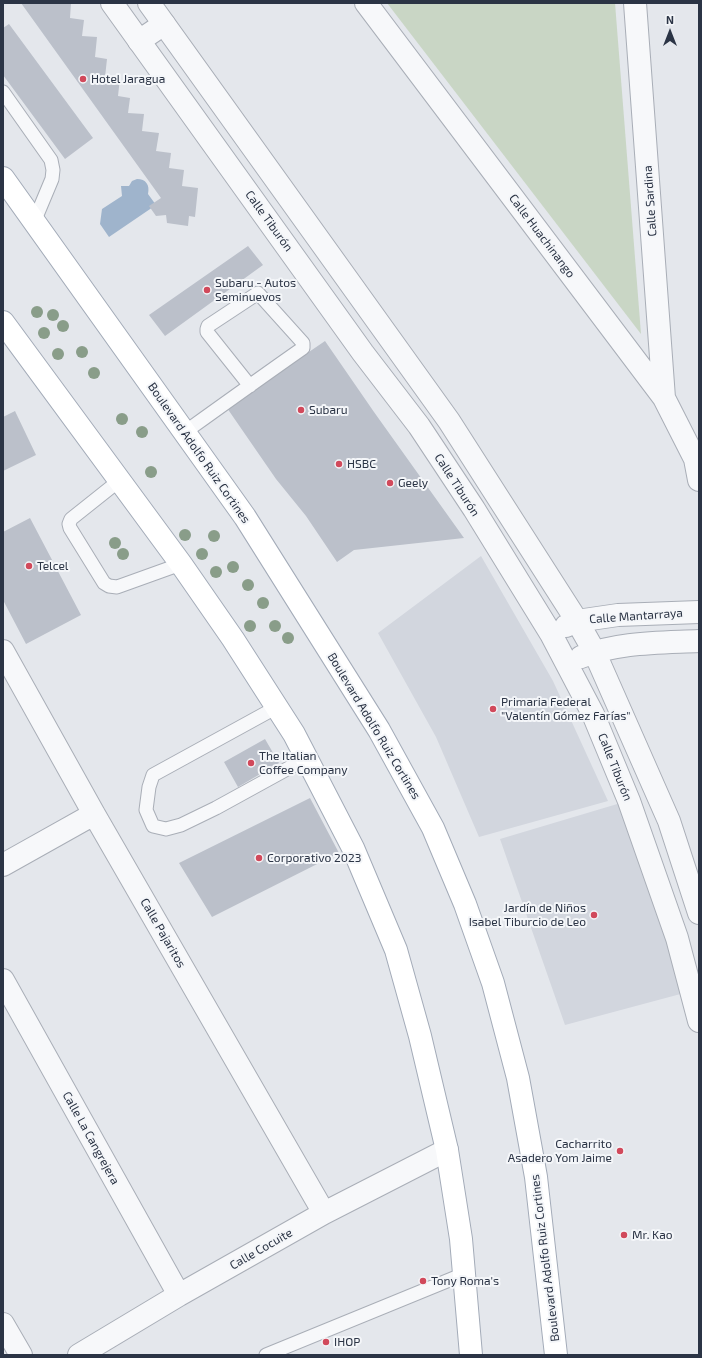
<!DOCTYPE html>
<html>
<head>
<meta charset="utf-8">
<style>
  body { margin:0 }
  #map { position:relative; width:702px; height:1358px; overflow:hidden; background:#e4e7ec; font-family:"Exo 2",sans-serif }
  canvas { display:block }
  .frame { position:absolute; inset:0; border:4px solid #2b3445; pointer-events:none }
  .north { position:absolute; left:650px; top:12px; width:40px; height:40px; -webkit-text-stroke:3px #f4f6f9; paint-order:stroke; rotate:0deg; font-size:11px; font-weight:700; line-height:16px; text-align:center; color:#2b3445 }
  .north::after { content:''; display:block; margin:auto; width:14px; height:18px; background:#2b3445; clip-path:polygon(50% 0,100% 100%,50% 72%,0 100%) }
</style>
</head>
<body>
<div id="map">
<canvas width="702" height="1358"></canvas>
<div class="frame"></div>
<div class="north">N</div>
</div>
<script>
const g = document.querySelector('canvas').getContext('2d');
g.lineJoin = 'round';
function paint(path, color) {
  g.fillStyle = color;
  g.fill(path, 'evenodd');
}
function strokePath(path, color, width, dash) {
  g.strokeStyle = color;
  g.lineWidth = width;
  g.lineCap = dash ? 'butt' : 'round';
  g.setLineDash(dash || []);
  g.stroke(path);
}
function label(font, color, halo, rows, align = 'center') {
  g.font = font + ' "Exo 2",sans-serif';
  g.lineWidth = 4;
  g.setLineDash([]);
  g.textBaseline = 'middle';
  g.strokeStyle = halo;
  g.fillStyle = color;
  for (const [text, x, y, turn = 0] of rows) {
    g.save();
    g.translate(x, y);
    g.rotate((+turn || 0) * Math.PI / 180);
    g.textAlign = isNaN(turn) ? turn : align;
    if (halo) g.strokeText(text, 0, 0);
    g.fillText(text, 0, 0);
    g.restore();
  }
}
paint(new Path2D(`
  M 481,556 L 553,681 L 608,801 L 479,837 L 436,737 L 378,633 Z
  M 624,802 L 688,992 L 565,1025 L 500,839 Z`), '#d2d6de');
paint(new Path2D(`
  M 387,3 L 615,3 L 641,334 Z`), '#c9d6c5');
paint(new Path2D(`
  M 137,179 C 146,179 150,185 148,194 L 156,205 L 109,237 L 100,224 L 102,209 L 122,196 L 121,186 L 129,186 L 132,181 Z`), '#9fb4cc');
paint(new Path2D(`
  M 21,3 L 71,3 L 70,18 L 84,20 L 82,36 L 97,37 L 95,57 L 107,59 L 105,77 L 120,78 L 118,96 L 130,98 L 128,113 L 144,114 L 142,131 L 159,133 L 156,151 L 171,153 L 169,168 L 184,170 L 182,186 L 198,188 L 195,217 L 189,216 L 188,226 L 167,223 L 166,215 L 156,216 L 149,206 L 161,198 Z
  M 9,24 L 93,138 L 65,159 L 3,75 L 3,28 Z
  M 248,246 L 263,265 L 165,336 L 149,315 Z
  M 325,341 L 374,412 L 464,538 L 354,550 L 337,562 L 306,516 L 276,479 L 227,408 Z
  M 15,411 L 36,455 L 3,471 L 3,417 Z
  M 30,518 L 81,615 L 26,644 L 3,600 L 3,532 Z
  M 265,739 L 279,763 L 238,787 L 224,762 Z
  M 310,798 L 339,853 L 212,917 L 179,863 Z`), '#bbc0ca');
const service = new Path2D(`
  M 3,92 L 51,160 L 53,170 L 52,179 L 34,222
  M 185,432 C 224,404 263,376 303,348 L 303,343 L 258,293 L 208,326 L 207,329 L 207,332 L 250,386
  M 120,480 L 71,519 L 69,524 L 70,528 L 104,583 L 109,586 L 117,587 L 181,564
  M 277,707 L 153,775 L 149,787 L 146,810 L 153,826 L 166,829 L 181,825 L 216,808 L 307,758
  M 266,1355 L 464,1274`);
const minor = new Path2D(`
  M 112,3 L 363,353 L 419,426 L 474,509 L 551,634 L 593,714 L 629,801 L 677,938 L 699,1021
  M 149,3 L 449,421 L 577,621 L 594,651 L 669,821 L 699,913
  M 366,3 L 664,398 L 695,459 L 699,480
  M 635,3 L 664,398
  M 566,626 L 577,621 L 618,615 L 699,612
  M 3,651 L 94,814 L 324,1213
  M 581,657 C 617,642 660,643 699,641
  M 3,865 L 94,814
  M 3,980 L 179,1295
  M 3,1324 L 21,1355
  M 79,1355 L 179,1295 L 324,1213 L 447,1150`);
const tertiary = new Path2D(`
  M 139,41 L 164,24`);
const primary = new Path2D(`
  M 3,178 L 245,517 L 379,730 L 433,828 L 465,904 L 493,983 L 518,1078 L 536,1177 L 556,1355
  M 3,322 L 181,564 L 233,639 L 294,734 L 353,848 L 396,950 L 420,1036 L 447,1150 L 461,1239 L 471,1355`);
strokePath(service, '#a9aeb7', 15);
strokePath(minor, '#a9aeb7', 24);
strokePath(tertiary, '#a9aeb7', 24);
strokePath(primary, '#a3abb8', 24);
strokePath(service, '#f7f8fa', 13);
strokePath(minor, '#f7f8fa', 22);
strokePath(tertiary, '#f7f8fa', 22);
strokePath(primary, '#fff', 22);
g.fillStyle = '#899d89';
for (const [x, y] of [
  [37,312],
  [53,315],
  [63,326],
  [44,333],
  [82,352],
  [58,354],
  [94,373],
  [122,419],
  [142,432],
  [151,472],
  [185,535],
  [214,536],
  [115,543],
  [123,554],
  [202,554],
  [233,567],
  [216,572],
  [248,585],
  [263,603],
  [250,626],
  [275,626],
  [288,638]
]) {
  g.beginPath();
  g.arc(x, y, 6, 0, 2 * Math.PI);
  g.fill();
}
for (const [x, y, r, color] of [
  [83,79,4,"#d1495b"],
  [207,290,4,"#d1495b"],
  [301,410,4,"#d1495b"],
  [339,464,4,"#d1495b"],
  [390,483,4,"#d1495b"],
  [29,566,4,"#d1495b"],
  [493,709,4,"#d1495b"],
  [251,763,4,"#d1495b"],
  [259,858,4,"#d1495b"],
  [594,915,4,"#d1495b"],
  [620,1151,4,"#d1495b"],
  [624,1235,4,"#d1495b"],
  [423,1281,4,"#d1495b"],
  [326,1342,4,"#d1495b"]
]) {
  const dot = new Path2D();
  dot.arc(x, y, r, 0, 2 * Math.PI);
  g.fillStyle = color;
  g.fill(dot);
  strokePath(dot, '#f4f6f9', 1.5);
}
label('12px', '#2b3445', '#f4f6f9', [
  ["Hotel Jaragua",91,79],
  ["Subaru - Autos",215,283],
  ["Seminuevos",215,297],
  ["Subaru",309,410],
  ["HSBC",347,464],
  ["Geely",398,483],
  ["Telcel",37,566],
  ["Primaria Federal",501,702],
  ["\"Valentín Gómez Farías\"",501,716],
  ["The Italian",259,756],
  ["Coffee Company",259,770],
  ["Corporativo 2023",267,858],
  ["Jardín de Niños",586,908,"right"],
  ["Isabel Tiburcio de Leo",586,922,"right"],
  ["Cacharrito",612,1144,"right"],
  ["Asadero Yom Jaime",612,1158,"right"],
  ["Mr. Kao",632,1235],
  ["Tony Roma's",431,1281],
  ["IHOP",334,1342]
], 'left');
label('12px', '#2b3445', '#f4f6f9', [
  ["Calle Sardina",650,201,-94],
  ["Calle Tiburón",269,221,54],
  ["Calle Huachinango",542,236,53],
  ["Boulevard Adolfo Ruiz Cortines",199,453,55],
  ["Calle Tiburón",457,485,57],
  ["Calle Mantarraya",636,616,-4],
  ["Boulevard Adolfo Ruiz Cortines",374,726,59],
  ["Calle Tiburón",615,767,68],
  ["Calle Pajaritos",163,933,60],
  ["Calle La Cangrejera",91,1138,61],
  ["Calle Cocuite",261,1249,-30],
  ["Boulevard Adolfo Ruiz Cortines",545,1258,-97]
]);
</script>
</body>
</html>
